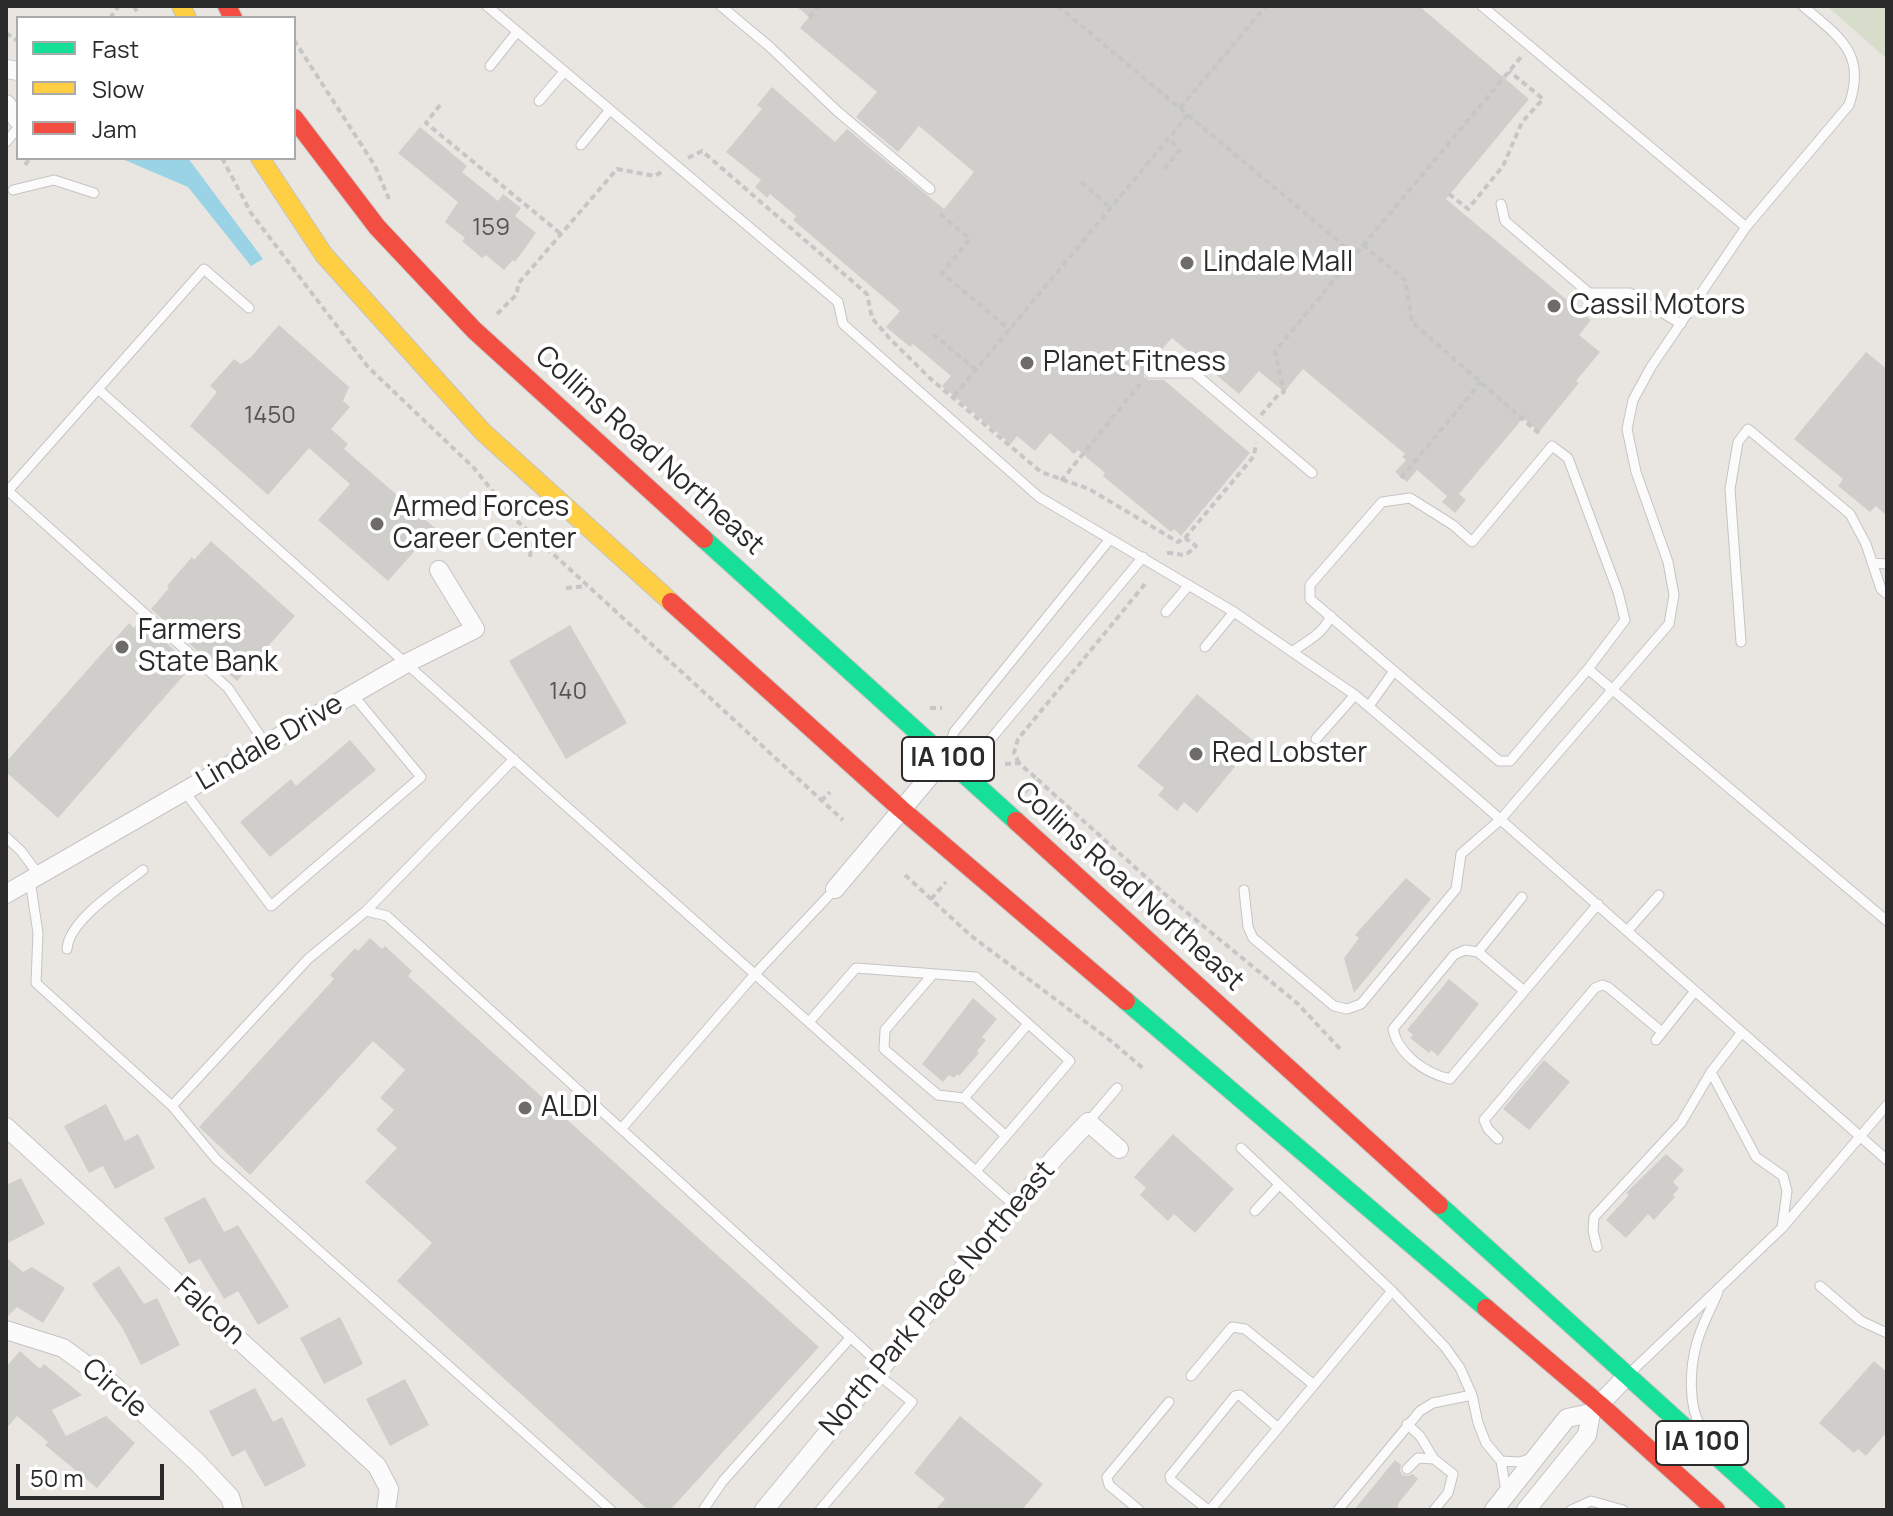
<!DOCTYPE html>
<html>
<head>
<meta charset="utf-8">
<style>
  body { margin:0 }
  #map { position:relative; width:1893px; height:1516px; overflow:hidden; background:#e9e6e2; font-family:Manrope,sans-serif }
  canvas { display:block }
  .frame { position:absolute; inset:0; border:8px solid #2b2b2b; pointer-events:none }
  .legend { position:absolute; left:16px; top:16px; width:280px; height:144px; box-sizing:border-box; background:#fff; border:2px solid #aaa; margin:0; padding:10px 14px; list-style:none; font-size:24px; color:#2b2b2b }
  .legend li { display:flex; align-items:center; gap:16px; height:40px }
  .legend b { width:40px; border:2px solid #aaa }
  .scale { position:absolute; left:16px; top:1464px; width:148px; height:36px; box-sizing:border-box; border:4px solid #2b2b2b; border-top:0; padding-left:10px; font-size:24px; line-height:28px; white-space:nowrap; color:#2b2b2b; -webkit-text-stroke:6px #fff; paint-order:stroke }
</style>
</head>
<body>
<div id="map">
<canvas width="1893" height="1516"></canvas>
<div class="frame"></div>
<ul class="legend">
<li><b style="height:10px;background:#16e098"></b>Fast</li>
<li><b style="height:10px;background:#ffcf43"></b>Slow</li>
<li><b style="height:10px;background:#f24e42"></b>Jam</li>
</ul>
<div class="scale">50 m</div>
</div>
<script>
const g = document.querySelector('canvas').getContext('2d');
g.lineJoin = 'round';
function paint(path, color) {
  g.fillStyle = color;
  g.fill(path, 'evenodd');
}
function strokePath(path, color, width, dash) {
  g.strokeStyle = color;
  g.lineWidth = width;
  g.lineCap = dash ? 'butt' : 'round';
  g.setLineDash(dash || []);
  g.stroke(path);
}
function label(font, color, halo, rows, align = 'center') {
  g.font = font + ' Manrope,sans-serif';
  g.lineWidth = 8;
  g.setLineDash([]);
  g.textBaseline = 'middle';
  g.strokeStyle = halo;
  g.fillStyle = color;
  for (const [text, x, y, turn = 0] of rows) {
    g.save();
    g.translate(x, y);
    g.rotate((+turn || 0) * Math.PI / 180);
    g.textAlign = isNaN(turn) ? turn : align;
    if (halo) g.strokeText(text, 0, 0);
    g.fillText(text, 0, 0);
    g.restore();
  }
}
paint(new Path2D(`
  M 1827,6 L 1887,6 L 1887,59 Z`), '#d6ddca');
paint(new Path2D(`
  M 120,158 L 188,158 L 263,259 L 251,266 L 188,187 Z`), '#9ad3e6');
paint(new Path2D(`
  M 796,6 L 1419,6 L 1529,99 L 1446,199 L 1591,320 L 1579,335 L 1600,352 L 1576,381 L 1579,383 L 1539,432 L 1523,418 L 1459,494 L 1466,500 L 1455,513 L 1442,502 L 1447,496 L 1417,470 L 1407,482 L 1395,472 L 1406,460 L 1402,457 L 1405,454 L 1303,369 L 1284,392 L 1259,371 L 1239,394 L 1172,338 L 1144,369 L 1144,377 L 1149,380 L 1164,380 L 1250,453 L 1181,536 L 1174,529 L 1171,532 L 1103,476 L 1105,473 L 1078,450 L 1074,454 L 1050,433 L 1035,451 L 1017,436 L 1011,444 L 942,386 L 951,376 L 913,344 L 910,347 L 886,327 L 900,311 L 793,220 L 796,216 L 770,194 L 767,198 L 755,187 L 761,180 L 726,152 L 762,109 L 757,105 L 772,87 L 835,142 L 847,129 L 944,209 L 974,172 L 919,126 L 898,152 L 856,117 L 877,92 L 800,28 L 809,17 Z
  M 420,127 L 467,166 L 462,172 L 498,201 L 503,194 L 521,208 L 515,216 L 536,233 L 515,262 L 513,260 L 504,270 L 486,255 L 482,258 L 462,241 L 465,238 L 445,222 L 458,202 L 398,153 Z
  M 279,325 L 349,387 L 343,401 L 350,407 L 331,429 L 348,444 L 344,449 L 435,528 L 388,581 L 318,520 L 350,484 L 309,448 L 268,495 L 190,426 L 217,392 L 210,386 L 234,359 L 241,364 L 251,357 Z
  M 1866,352 L 1887,369 L 1887,516 L 1876,506 L 1870,512 L 1838,486 L 1843,479 L 1794,439 Z
  M 211,541 L 295,616 L 237,681 L 204,652 L 202,655 L 151,609 L 169,588 L 167,586 L 192,557 L 194,560 Z
  M 141,620 L 192,666 L 58,818 L 6,772 L 6,762 L 129,623 L 134,628 Z
  M 570,625 L 627,723 L 566,759 L 509,661 Z
  M 1197,694 L 1255,742 L 1197,813 L 1184,802 L 1177,811 L 1158,795 L 1164,788 L 1137,766 Z
  M 350,740 L 376,770 L 270,857 L 240,822 L 291,779 L 296,786 Z
  M 1406,878 L 1431,899 L 1354,993 L 1344,958 L 1359,938 L 1355,935 Z
  M 370,938 L 382,949 L 385,946 L 412,971 L 408,976 L 819,1347 L 670,1510 L 648,1510 L 397,1281 L 432,1243 L 365,1182 L 397,1148 L 376,1130 L 394,1110 L 380,1098 L 405,1070 L 373,1041 L 250,1175 L 199,1127 L 334,979 L 330,975 L 355,948 L 358,951 Z
  M 1449,979 L 1479,1004 L 1438,1056 L 1431,1050 L 1429,1053 L 1410,1038 L 1413,1035 L 1407,1030 Z
  M 973,998 L 997,1019 L 982,1037 L 986,1040 L 977,1051 L 979,1053 L 959,1076 L 957,1074 L 954,1078 L 949,1075 L 943,1082 L 922,1064 Z
  M 1544,1060 L 1570,1082 L 1529,1130 L 1503,1109 Z
  M 106,1104 L 125,1141 L 138,1134 L 155,1168 L 115,1189 L 103,1166 L 89,1173 L 64,1126 Z
  M 1173,1134 L 1234,1189 L 1195,1233 L 1174,1214 L 1168,1221 L 1140,1195 L 1146,1188 L 1134,1177 Z
  M 1666,1154 L 1684,1170 L 1673,1182 L 1679,1188 L 1673,1195 L 1675,1197 L 1654,1220 L 1648,1214 L 1626,1238 L 1606,1220 L 1629,1195 L 1626,1193 Z
  M 21,1178 L 45,1224 L 6,1244 L 6,1185 Z
  M 205,1197 L 224,1232 L 238,1225 L 289,1307 L 258,1325 L 238,1291 L 224,1299 L 200,1259 L 189,1264 L 164,1218 Z
  M 6,1257 L 23,1272 L 32,1267 L 65,1288 L 43,1323 L 17,1307 L 6,1318 Z
  M 119,1266 L 144,1304 L 157,1298 L 180,1345 L 141,1365 L 123,1329 L 92,1284 Z
  M 340,1317 L 363,1364 L 324,1384 L 300,1338 Z
  M 20,1351 L 40,1369 L 44,1364 L 82,1395 L 52,1410 L 66,1436 L 106,1416 L 135,1443 L 97,1488 L 45,1445 L 48,1442 L 17,1416 L 6,1429 L 6,1367 Z
  M 1874,1361 L 1887,1372 L 1887,1432 L 1866,1456 L 1858,1449 L 1854,1453 L 1819,1423 Z
  M 405,1379 L 429,1425 L 390,1446 L 366,1399 Z
  M 255,1388 L 273,1422 L 282,1417 L 306,1466 L 265,1487 L 245,1450 L 232,1457 L 209,1411 Z
  M 960,1416 L 1043,1484 L 1022,1510 L 935,1510 L 945,1499 L 914,1473 Z
  M 1395,1460 L 1401,1465 L 1400,1470 L 1402,1475 L 1408,1476 L 1413,1474 L 1418,1479 L 1398,1504 L 1398,1510 L 1354,1510 Z`), '#d0cecb');
const lane = new Path2D(`
  M 487,6 L 838,302 L 843,324 L 1039,497 L 1234,612 L 1355,695 L 1476,798 L 1887,1160
  M 721,6 L 770,47 L 837,111 L 930,189
  M 1482,6 L 1746,227
  M 490,66 L 517,32
  M 539,101 L 564,72
  M 6,142 L 18,128
  M 581,145 L 609,111
  M 13,190 L 54,180 L 94,193
  M 1501,204 L 1505,221 L 1589,293 L 1630,293 L 1681,324
  M 1150,373 L 1194,373 L 1312,473
  M 98,389 L 1015,1206
  M 6,489 L 228,688 L 267,746
  M 6,493 L 204,269 L 249,308
  M 1872,563 L 1887,564
  M 1166,612 L 1189,585
  M 1741,642 L 1730,489 L 1738,442 L 1748,429 L 1850,514 L 1866,544 L 1881,589 L 1887,594
  M 1205,647 L 1234,612
  M 1292,652 C 1309,639 1320,637 1331,616
  M 1588,669 L 1510,761 L 1499,761 L 1310,599 L 1310,585 L 1382,502 L 1410,498 L 1453,525 L 1472,542 L 1552,446 L 1568,458 L 1618,592 L 1625,620 L 1588,669 L 1887,921
  M 1369,706 L 1394,671
  M 1316,739 L 1355,695
  M 948,751 L 954,732 L 1110,539
  M 958,756 L 979,753 L 1143,557
  M 185,792 L 271,906 L 421,777 L 353,695
  M 6,837 L 21,851 L 39,875
  M 30,880 L 38,933 L 36,983 L 172,1106 L 216,1159 L 611,1510
  M 1244,890 L 1248,927 L 1253,938 L 1334,1006 L 1347,1009 L 1361,1004 L 1456,889 L 1461,854 L 1500,820 L 1669,624 L 1674,595 L 1668,562 L 1636,472 L 1627,429 L 1633,400 L 1651,367 L 1746,227 L 1849,105 C 1867,53 1839,37 1803,6
  M 366,911 L 514,759
  M 1628,930 L 1659,895
  M 67,949 C 69,920 121,887 143,870
  M 1478,952 L 1522,897
  M 933,974 L 885,1030 L 884,1049 L 938,1095 L 964,1098 L 1006,1136
  M 1523,990 L 1478,952 L 1465,950 L 1454,955 L 1393,1029 C 1398,1054 1425,1073 1450,1079 L 1598,904
  M 809,1022 L 856,968 L 976,977 L 1070,1061 L 976,1171
  M 1656,1040 L 1695,991
  M 1711,1072 L 1756,1157 L 1783,1176 L 1787,1191 L 1782,1228
  M 964,1098 L 1028,1024
  M 172,1106 L 308,959 L 366,911 L 387,916 L 882,1366
  M 1088,1122 L 1117,1088
  M 622,1128 L 755,974 L 835,889
  M 1498,1139 L 1488,1129 L 1484,1120 L 1595,988 L 1602,985 L 1608,987 L 1662,1032
  M 1241,1148 L 1392,1291 L 1445,1347 L 1460,1368 L 1472,1395 L 1478,1423 L 1486,1443 L 1501,1461 L 1506,1491
  M 1255,1211 L 1279,1185
  M 1597,1247 L 1593,1231 L 1594,1217 L 1681,1123 L 1711,1072 L 1742,1032
  M 1820,1286 L 1861,1321 L 1887,1333
  M 1632,1371 L 1782,1228 L 1887,1105
  M 1191,1376 L 1232,1327 L 1245,1329 L 1314,1385
  M 1407,1424 L 1420,1436 L 1434,1459
  M 1701,1427 C 1688,1406 1690,1369 1696,1346 C 1700,1328 1711,1309 1718,1292
  M 1501,1461 L 1520,1462 L 1529,1459
  M 1407,1469 L 1418,1458 L 1434,1459 L 1453,1474 L 1448,1493 L 1434,1510
  M 703,1510 L 723,1481 L 851,1337
  M 820,1510 L 912,1402 L 876,1373
  M 1139,1510 L 1109,1485 L 1107,1477 L 1169,1402
  M 1208,1510 L 1171,1480 L 1170,1476 L 1235,1396 L 1240,1395 L 1278,1428
  M 1210,1510 L 1392,1291
  M 1338,1510 L 1420,1411 L 1433,1403 L 1472,1395
  M 1571,1510 L 1591,1501 L 1623,1510`);
const street = new Path2D(`
  M 6,69 L 18,71
  M 6,104 L 18,120
  M 835,889 L 946,757
  M 6,894 L 407,663 L 475,629 L 439,570
  M 6,1127 L 377,1466 L 389,1489 L 386,1510
  M 6,1330 L 63,1348 L 111,1383 L 197,1462 L 230,1497 L 234,1510
  M 764,1510 L 1056,1156 L 1088,1122 L 1119,1149
  M 1494,1510 L 1567,1418 L 1591,1413
  M 1526,1510 L 1587,1435 L 1591,1413 L 1627,1376`);
const fast = new Path2D(`
  M 704,539 L 1016,821
  M 1126,1001 L 1486,1308
  M 1439,1205 L 1776,1510`);
const slow = new Path2D(`
  M 181,6 L 187,18
  M 260,158 L 324,255 L 483,432 L 671,602`);
const jam = new Path2D(`
  M 227,6 L 233,18
  M 294,118 L 377,227 L 474,330 L 704,539
  M 671,602 L 901,809 L 1126,1001
  M 1016,821 L 1439,1205
  M 1486,1308 L 1599,1404 L 1716,1510`);
strokePath(lane, '#c5c4c4', 11);
strokePath(street, '#c5c4c4', 20);
strokePath(fast, '#c5c4c2', 20);
strokePath(slow, '#c5c4c2', 20);
strokePath(jam, '#c5c4c2', 20);
strokePath(new Path2D(`
  M 134,6 L 137,12
  M 809,17 L 819,6
  M 110,18 L 119,6
  M 6,33 L 18,41
  M 294,40 L 375,166 L 389,199
  M 440,105 L 426,123 L 561,234
  M 1180,108 L 1266,6
  M 1188,115 L 1355,255 L 1522,56
  M 222,158 L 251,213 L 368,367 L 474,468 L 514,518 L 843,820
  M 688,158 L 702,151 L 867,294 L 872,318 L 890,339 L 932,380 L 1041,472 L 1089,489 L 1178,542 L 1185,538 L 1254,456 L 1256,443
  M 25,165 L 30,158
  M 1164,169 L 1179,151 L 1169,138
  M 1081,182 L 1111,208
  M 1449,194 L 1468,209 L 1503,166 L 1522,122 L 1543,99 L 1509,71
  M 940,214 L 970,239 L 942,273 L 1010,330
  M 1363,245 L 1405,280 L 1412,322 L 1542,436
  M 497,314 L 517,294 L 518,284 L 617,169 L 655,176 L 663,171
  M 933,334 L 976,370
  M 954,396 L 1188,115 L 1058,6
  M 1261,415 L 1278,395 L 1284,392 L 1275,351 L 1355,255
  M 1401,478 L 1481,382
  M 1061,481 L 1140,384
  M 1167,553 C 1181,552 1182,561 1196,546 L 1185,538
  M 530,557 L 532,536
  M 566,588 L 587,586
  M 930,708 L 942,708
  M 1019,763 L 1014,753 L 1018,739 L 1145,584
  M 1005,764 L 1019,763 L 1037,779 L 1023,794
  M 1037,779 L 1168,897 L 1297,1003 L 1342,1051
  M 821,801 L 830,792
  M 905,875 L 970,935 L 1111,1041 L 1145,1070
  M 931,899 L 946,882`), '#c6c6c6', 4, [6, 4]);
strokePath(lane, '#fcfbfb', 9);
strokePath(street, '#fcfbfb', 18);
strokePath(fast, '#16e098', 18);
strokePath(slow, '#ffcf43', 18);
strokePath(jam, '#f24e42', 18);
for (const [x, y, r, color] of [
  [1187,263,8,"#6e6c6b"],
  [1554,306,8,"#6e6c6b"],
  [1027,363,8,"#6e6c6b"],
  [377,524,8,"#6e6c6b"],
  [122,647,8,"#6e6c6b"],
  [1196,754,8,"#6e6c6b"],
  [525,1108,8,"#6e6c6b"]
]) {
  const dot = new Path2D();
  dot.arc(x, y, r, 0, 2 * Math.PI);
  g.fillStyle = color;
  g.fill(dot);
  strokePath(dot, '#fff', 3);
}
label('24px', '#555454', null, [
  ["159",491,228],
  ["1450",270,416],
  ["140",568,692]
]);
for (const [x, y, w] of [
  [948,759,92],
  [1702,1443,92]
]) {
  const box = new Path2D();
  box.roundRect(x - w / 2, y - 22, w, 44, 6);
  g.fillStyle = '#fff';
  g.fill(box);
  strokePath(box, '#2b2b2b', 2);
}
label('bold 26px', '#2b2b2b', null, [
  ["IA 100",948,759],
  ["IA 100",1702,1443]
]);
label('28px', '#2b2b2b', '#fff', [
  ["Lindale Mall",1203,263],
  ["Cassil Motors",1570,306],
  ["Planet Fitness",1043,363],
  ["Armed Forces",393,508],
  ["Career Center",393,540],
  ["Farmers",138,631],
  ["State Bank",138,663],
  ["Red Lobster",1212,754],
  ["ALDI",541,1108]
], 'left');
label('28px', '#2b2b2b', '#fff', [
  ["Collins Road Northeast",649,451,42],
  ["Lindale Drive",270,743,-30],
  ["Collins Road Northeast",1129,887,42],
  ["North Park Place Northeast",938,1299,-50],
  ["Falcon",209,1312,42],
  ["Circle",114,1389,40]
]);
</script>
</body>
</html>
